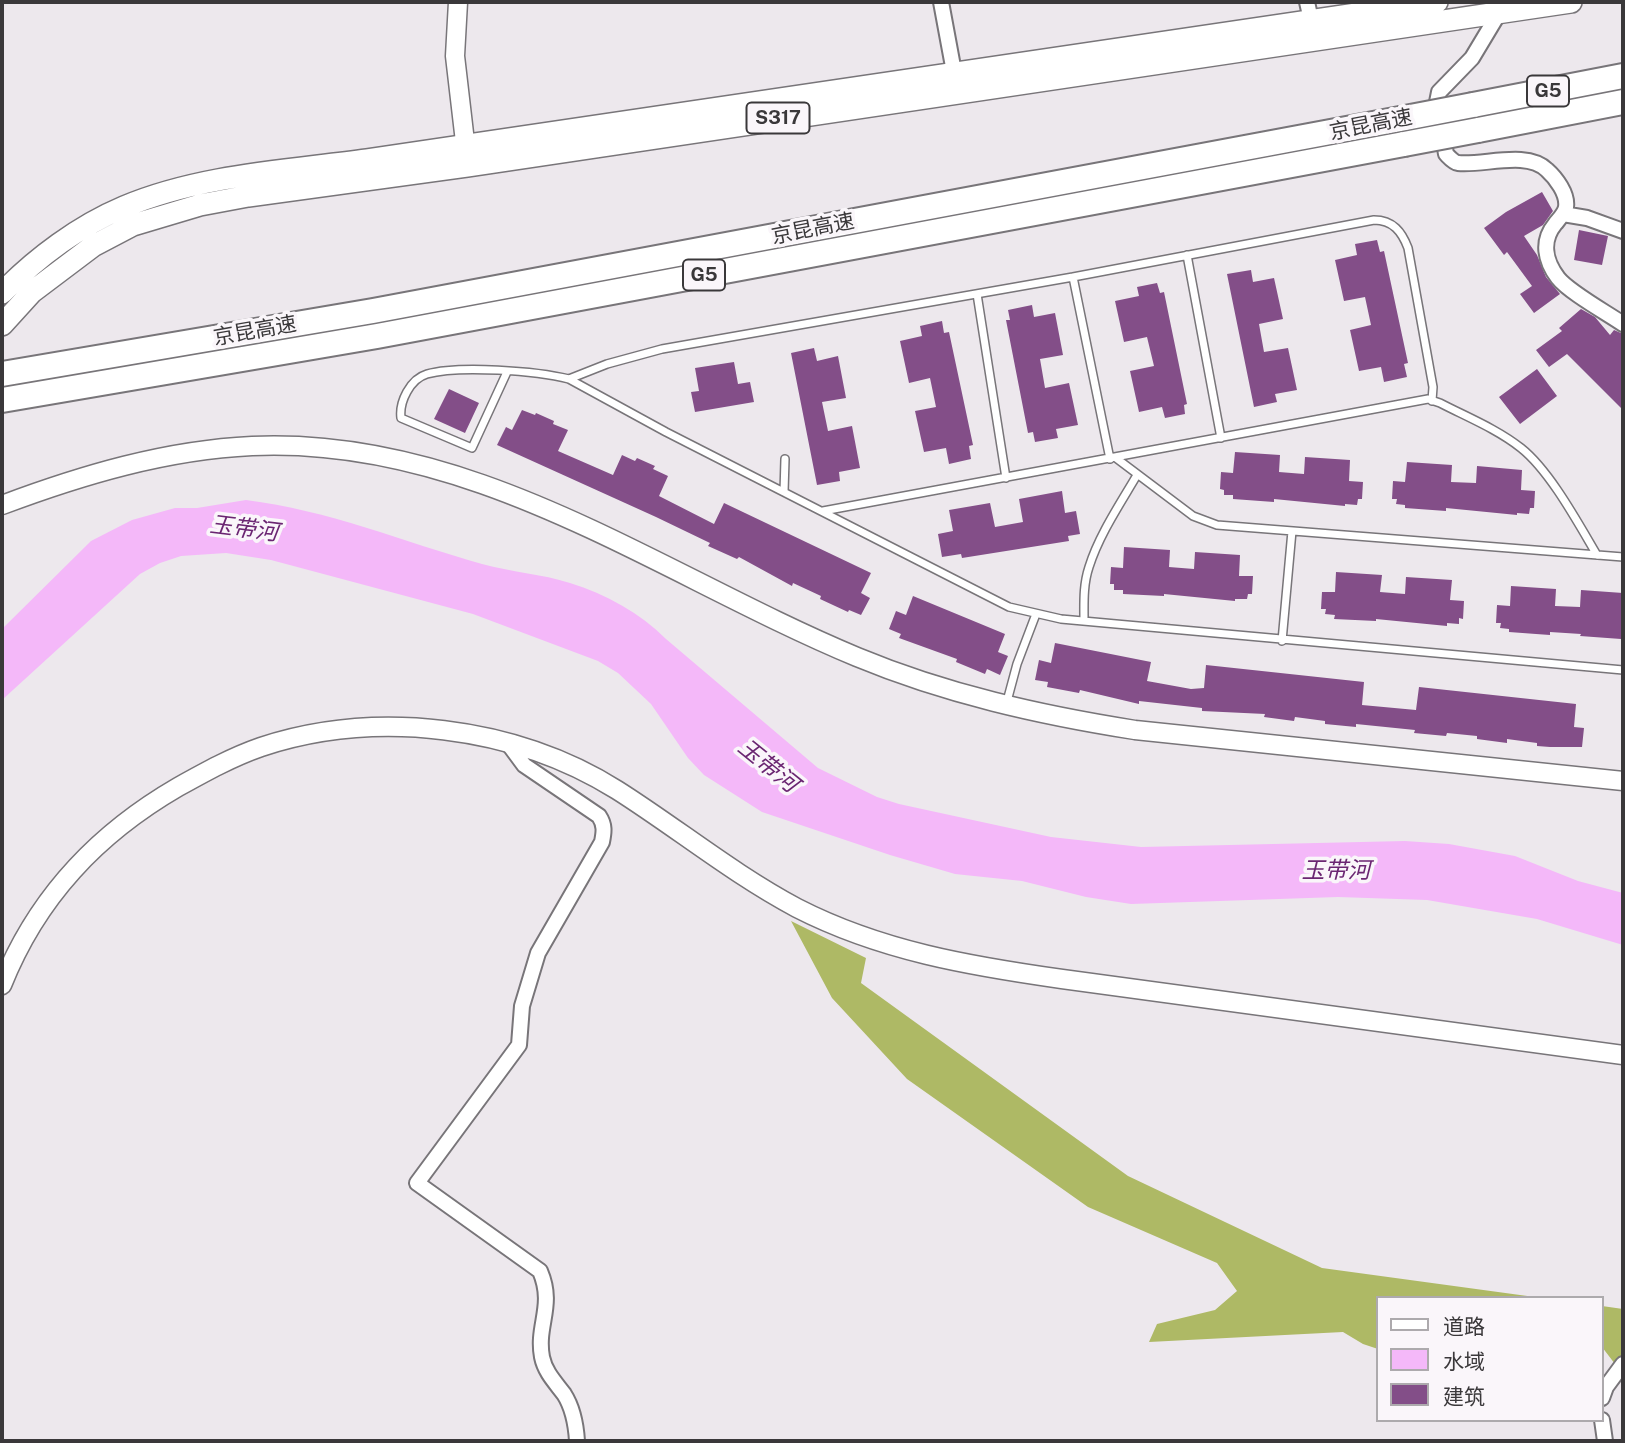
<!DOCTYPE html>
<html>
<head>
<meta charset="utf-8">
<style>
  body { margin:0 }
  #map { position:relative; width:1625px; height:1443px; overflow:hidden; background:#ede8ed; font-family:"Public Sans","Noto Sans SC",sans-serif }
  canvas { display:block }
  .frame { position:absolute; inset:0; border:4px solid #3a383a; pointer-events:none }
  .legend { position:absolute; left:1376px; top:1296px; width:228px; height:126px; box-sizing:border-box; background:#faf6fa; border:2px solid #adaaad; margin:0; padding:9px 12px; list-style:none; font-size:21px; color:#3a383a }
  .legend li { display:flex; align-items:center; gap:14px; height:35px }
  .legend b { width:35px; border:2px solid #adaaad }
</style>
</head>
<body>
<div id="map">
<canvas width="1625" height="1443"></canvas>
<div class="frame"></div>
<ul class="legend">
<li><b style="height:9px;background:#fff"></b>道路</li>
<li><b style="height:19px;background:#f4b8f9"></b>水域</li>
<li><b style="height:19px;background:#834e88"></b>建筑</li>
</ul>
</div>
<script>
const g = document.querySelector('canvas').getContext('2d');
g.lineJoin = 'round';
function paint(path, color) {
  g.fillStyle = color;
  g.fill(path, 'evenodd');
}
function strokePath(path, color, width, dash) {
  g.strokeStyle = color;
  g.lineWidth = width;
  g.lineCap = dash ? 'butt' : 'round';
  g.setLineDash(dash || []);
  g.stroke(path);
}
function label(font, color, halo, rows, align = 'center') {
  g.font = font + ' "Public Sans","Noto Sans SC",sans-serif';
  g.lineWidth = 7;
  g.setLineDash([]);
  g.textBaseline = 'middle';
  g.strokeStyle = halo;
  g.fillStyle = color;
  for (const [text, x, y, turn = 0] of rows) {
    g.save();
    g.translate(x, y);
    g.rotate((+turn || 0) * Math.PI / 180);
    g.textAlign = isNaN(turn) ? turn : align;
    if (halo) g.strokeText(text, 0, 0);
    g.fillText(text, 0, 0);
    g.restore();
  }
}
paint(new Path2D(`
  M 791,921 L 866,958 L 861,983 L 1128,1176 L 1322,1268 L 1542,1298 L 1378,1298 L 1378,1349 L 1363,1344 L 1343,1332 L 1149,1342 L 1157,1324 L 1215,1310 L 1237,1291 L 1217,1263 L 1088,1207 L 907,1079 L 832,998 Z
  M 1602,1306 L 1623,1309 L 1623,1356 L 1615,1364 L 1602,1347 Z`), '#aeb965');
paint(new Path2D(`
  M 246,500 C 328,510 404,542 482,564 C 511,572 542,574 570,583 C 606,594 640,613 666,639 L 818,768 L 877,797 L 899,804 L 1051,837 L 1141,847 L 1405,841 L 1449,844 L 1515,856 L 1578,881 L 1623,893 L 1623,945 L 1537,919 L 1427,900 L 1338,897 L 1131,904 L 1086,897 L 1022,881 L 955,874 L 890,855 L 762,812 L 704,775 L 688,758 L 651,704 L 618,673 L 598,661 L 473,614 L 271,560 L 226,553 L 181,556 L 160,563 L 140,574 L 2,700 L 2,629 L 91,541 L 132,520 L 175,508 L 197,508 Z`), '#f4b8f9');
paint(new Path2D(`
  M 1542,192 L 1553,211 L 1543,225 L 1524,236 L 1537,255 L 1546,277 L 1560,294 L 1534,313 L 1520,294 L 1532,286 L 1507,252 L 1504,255 L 1484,228 L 1506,212 Z
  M 1579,230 L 1608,236 L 1602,265 L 1574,260 Z
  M 1377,240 L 1380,252 L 1384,251 L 1408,363 L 1404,364 L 1407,377 L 1384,382 L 1381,367 L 1359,371 L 1350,330 L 1371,325 L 1365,297 L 1344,301 L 1335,260 L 1357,255 L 1355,244 Z
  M 1251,270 L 1253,282 L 1274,278 L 1283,319 L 1259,324 L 1264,352 L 1288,348 L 1297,390 L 1275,394 L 1277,402 L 1254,407 L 1227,274 Z
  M 1157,283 L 1160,293 L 1164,292 L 1187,404 L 1184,405 L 1185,414 L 1165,418 L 1162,407 L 1139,412 L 1130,371 L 1154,366 L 1147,337 L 1124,342 L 1115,301 L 1139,296 L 1137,287 Z
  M 1032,305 L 1034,317 L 1055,313 L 1063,355 L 1040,359 L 1045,388 L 1069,383 L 1078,425 L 1056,429 L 1058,438 L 1035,442 L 1033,432 L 1028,433 L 1006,320 L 1010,320 L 1008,310 Z
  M 1581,309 L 1595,317 L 1610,335 L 1614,330 L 1623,334 L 1623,410 L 1567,354 L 1549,367 L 1536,350 L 1562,331 L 1559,328 Z
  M 942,321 L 944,333 L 949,332 L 973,445 L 969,446 L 971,459 L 949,464 L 946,448 L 924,452 L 915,411 L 936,407 L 930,378 L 909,383 L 900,341 L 922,336 L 920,326 Z
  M 814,348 L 817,361 L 838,356 L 846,398 L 822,402 L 828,431 L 852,426 L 860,468 L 839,472 L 840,481 L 817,485 L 791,353 Z
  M 734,362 L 738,384 L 750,382 L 754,402 L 695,412 L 691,392 L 699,391 L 695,368 Z
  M 1537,369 L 1557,396 L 1520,424 L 1499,397 Z
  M 449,389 L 479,403 L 465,433 L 434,419 Z
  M 522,410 L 535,415 L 536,413 L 554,421 L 553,424 L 568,430 L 558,451 L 613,475 L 622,455 L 635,461 L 637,458 L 655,466 L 653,469 L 668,476 L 659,496 L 714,524 L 724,503 L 871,573 L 861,593 L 870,598 L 861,615 L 849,610 L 848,612 L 820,599 L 821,596 L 793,583 L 792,586 L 739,557 L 737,559 L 708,546 L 710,543 L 656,517 L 497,445 L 506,427 L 512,430 Z
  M 1235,452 L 1280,455 L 1279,472 L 1304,474 L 1305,457 L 1350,460 L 1349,481 L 1363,482 L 1362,499 L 1358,499 L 1357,505 L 1345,504 L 1345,506 L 1274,499 L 1274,502 L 1233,499 L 1233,495 L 1224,495 L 1224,490 L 1220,489 L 1221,472 L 1233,473 Z
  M 1407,462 L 1452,465 L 1451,482 L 1476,483 L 1477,466 L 1522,470 L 1521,490 L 1535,491 L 1534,508 L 1530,508 L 1529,514 L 1517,513 L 1517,515 L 1446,508 L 1446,511 L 1405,508 L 1405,505 L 1396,504 L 1397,499 L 1392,499 L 1393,481 L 1405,482 Z
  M 1062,491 L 1065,513 L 1076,511 L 1080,534 L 1068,536 L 1069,541 L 962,558 L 961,554 L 942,557 L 938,534 L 953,531 L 949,510 L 990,503 L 995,527 L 1023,522 L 1019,499 Z
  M 1124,547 L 1170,550 L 1169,567 L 1194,569 L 1195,552 L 1240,555 L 1239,576 L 1253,576 L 1252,594 L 1248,594 L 1247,599 L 1235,599 L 1235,601 L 1164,594 L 1164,596 L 1123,594 L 1123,590 L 1114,590 L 1114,584 L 1110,584 L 1111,567 L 1123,568 Z
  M 1336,572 L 1382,575 L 1380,592 L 1405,594 L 1406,577 L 1452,580 L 1450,600 L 1464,601 L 1463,619 L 1459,618 L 1459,624 L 1447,623 L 1447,626 L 1376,619 L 1376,621 L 1334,619 L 1335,615 L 1325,614 L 1326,609 L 1321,609 L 1322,592 L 1335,592 Z
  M 1511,586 L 1556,589 L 1555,606 L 1580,607 L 1581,590 L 1623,593 L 1623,637 L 1621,639 L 1580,636 L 1581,634 L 1550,632 L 1550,635 L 1536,634 L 1509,632 L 1509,629 L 1500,628 L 1501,623 L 1496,623 L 1497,605 L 1510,606 Z
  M 913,596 L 1005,634 L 998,652 L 1008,656 L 1000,675 L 987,669 L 985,674 L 956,662 L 957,659 L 899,638 L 901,634 L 889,629 L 896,611 L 906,615 Z
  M 1055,643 L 1151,662 L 1147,681 L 1191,689 L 1204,688 L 1206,665 L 1364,682 L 1362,705 L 1416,710 L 1419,687 L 1576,704 L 1574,727 L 1584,728 L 1582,747 L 1550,747 L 1537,746 L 1537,743 L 1507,739 L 1507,743 L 1477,739 L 1477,736 L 1447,733 L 1446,736 L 1414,733 L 1415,730 L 1356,724 L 1356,727 L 1325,724 L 1325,721 L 1295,717 L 1294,721 L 1264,717 L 1265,714 L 1202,711 L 1202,708 L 1139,701 L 1139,704 L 1080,690 L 1079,693 L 1047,687 L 1048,682 L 1035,680 L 1039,660 L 1051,663 Z`), '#834e88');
const service = new Path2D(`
  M 1187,255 L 1221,438
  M 1073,277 L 1110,459
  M 977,294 L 1006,478
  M 507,372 L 472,448 L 401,418 C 399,402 410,379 427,374 C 459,365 537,371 569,379 L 666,432 L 1009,607 L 1061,619 L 1623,670
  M 569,379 L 607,364 L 662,349 L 1073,277 L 1374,220 C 1393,220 1402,232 1408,248 L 1433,387 L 1432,401
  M 1116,458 L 1193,516 L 1217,525 L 1623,557
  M 784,492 L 785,459
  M 823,511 L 1428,399 L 1440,403 C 1467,417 1497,429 1521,448 C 1550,471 1578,523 1597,555
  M 1084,621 C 1084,603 1083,585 1089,567 C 1099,535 1120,504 1137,475
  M 1282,641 L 1292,531
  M 1006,705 L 1017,664 L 1036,614`);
const minor = new Path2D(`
  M 941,2 L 954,72
  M 1307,2 L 1311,20
  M 1499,13 L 1472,58 L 1439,92 L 1437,102 L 1446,154 C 1449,157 1453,162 1458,163 C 1483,166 1527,150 1547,170 C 1556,178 1568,194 1566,207 C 1565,213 1559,219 1555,224 C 1541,241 1545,261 1558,278 C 1569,292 1607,313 1623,324
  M 1563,214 L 1587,218 L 1623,231
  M 507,742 L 524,765 L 599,816 C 605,825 604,832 602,842 L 538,953 L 522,1006 L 519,1045 L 417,1183 L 540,1271 C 555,1306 536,1325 542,1357 C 545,1372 555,1382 564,1394 C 573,1408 576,1425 577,1441
  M 1602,1398 L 1606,1387 L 1623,1364
  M 1602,1420 L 1605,1441`);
const tertiary = new Path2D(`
  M 458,2 L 455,56 L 467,159
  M 2,505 C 82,475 166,450 252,446 C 475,436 660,575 857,657 C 946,694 1040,715 1135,730 L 1623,781
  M 2,985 C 37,897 97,834 178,787 C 205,772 232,757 261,747 C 376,709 515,726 617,790 C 677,828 733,874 797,908 C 881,951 970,966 1062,979 L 1623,1055`);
const primary = new Path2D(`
  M 2,293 C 36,258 79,226 124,207 C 200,175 286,171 367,160 L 1437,2
  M 2,325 L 32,292 L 93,246 L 133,225 L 200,205 L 248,196 L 467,166 L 1571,2`);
const motorway = new Path2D(`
  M 1473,105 L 1623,76
  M 1478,130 L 1623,102
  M 2,374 L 373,311 L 1400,119
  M 2,400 L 377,336 L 1404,144`);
strokePath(service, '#787579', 10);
strokePath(minor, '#787579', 18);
strokePath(tertiary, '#787579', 21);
strokePath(primary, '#787579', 24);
strokePath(motorway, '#787579', 28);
strokePath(service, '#fff', 7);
strokePath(minor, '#fff', 14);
strokePath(tertiary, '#fff', 18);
strokePath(primary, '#fff', 21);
strokePath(motorway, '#fff', 24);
const motorwayBridge = new Path2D(`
  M 1400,119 L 1473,105
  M 1404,144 L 1478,130`);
strokePath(motorwayBridge, '#787579', 28, []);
strokePath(motorwayBridge, '#fff', 24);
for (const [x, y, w] of [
  [1548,91,42],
  [778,118,63],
  [704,275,42]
]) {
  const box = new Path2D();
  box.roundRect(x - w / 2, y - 15.5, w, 31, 5);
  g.fillStyle = '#faf6fa';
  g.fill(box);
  strokePath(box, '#3a383a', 2);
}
label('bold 19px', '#3a383a', null, [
  ["G5",1548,91],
  ["S317",778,118],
  ["G5",704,275]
]);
label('21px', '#3a383a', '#faf6fa', [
  ["京昆高速",1371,125,-11],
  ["京昆高速",813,229,-11],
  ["京昆高速",255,331,-10]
]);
label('italic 23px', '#6b2672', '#faf6fa', [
  ["玉带河",244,529,7],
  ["玉带河",768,766,39],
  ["玉带河",1336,871]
]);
</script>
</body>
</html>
